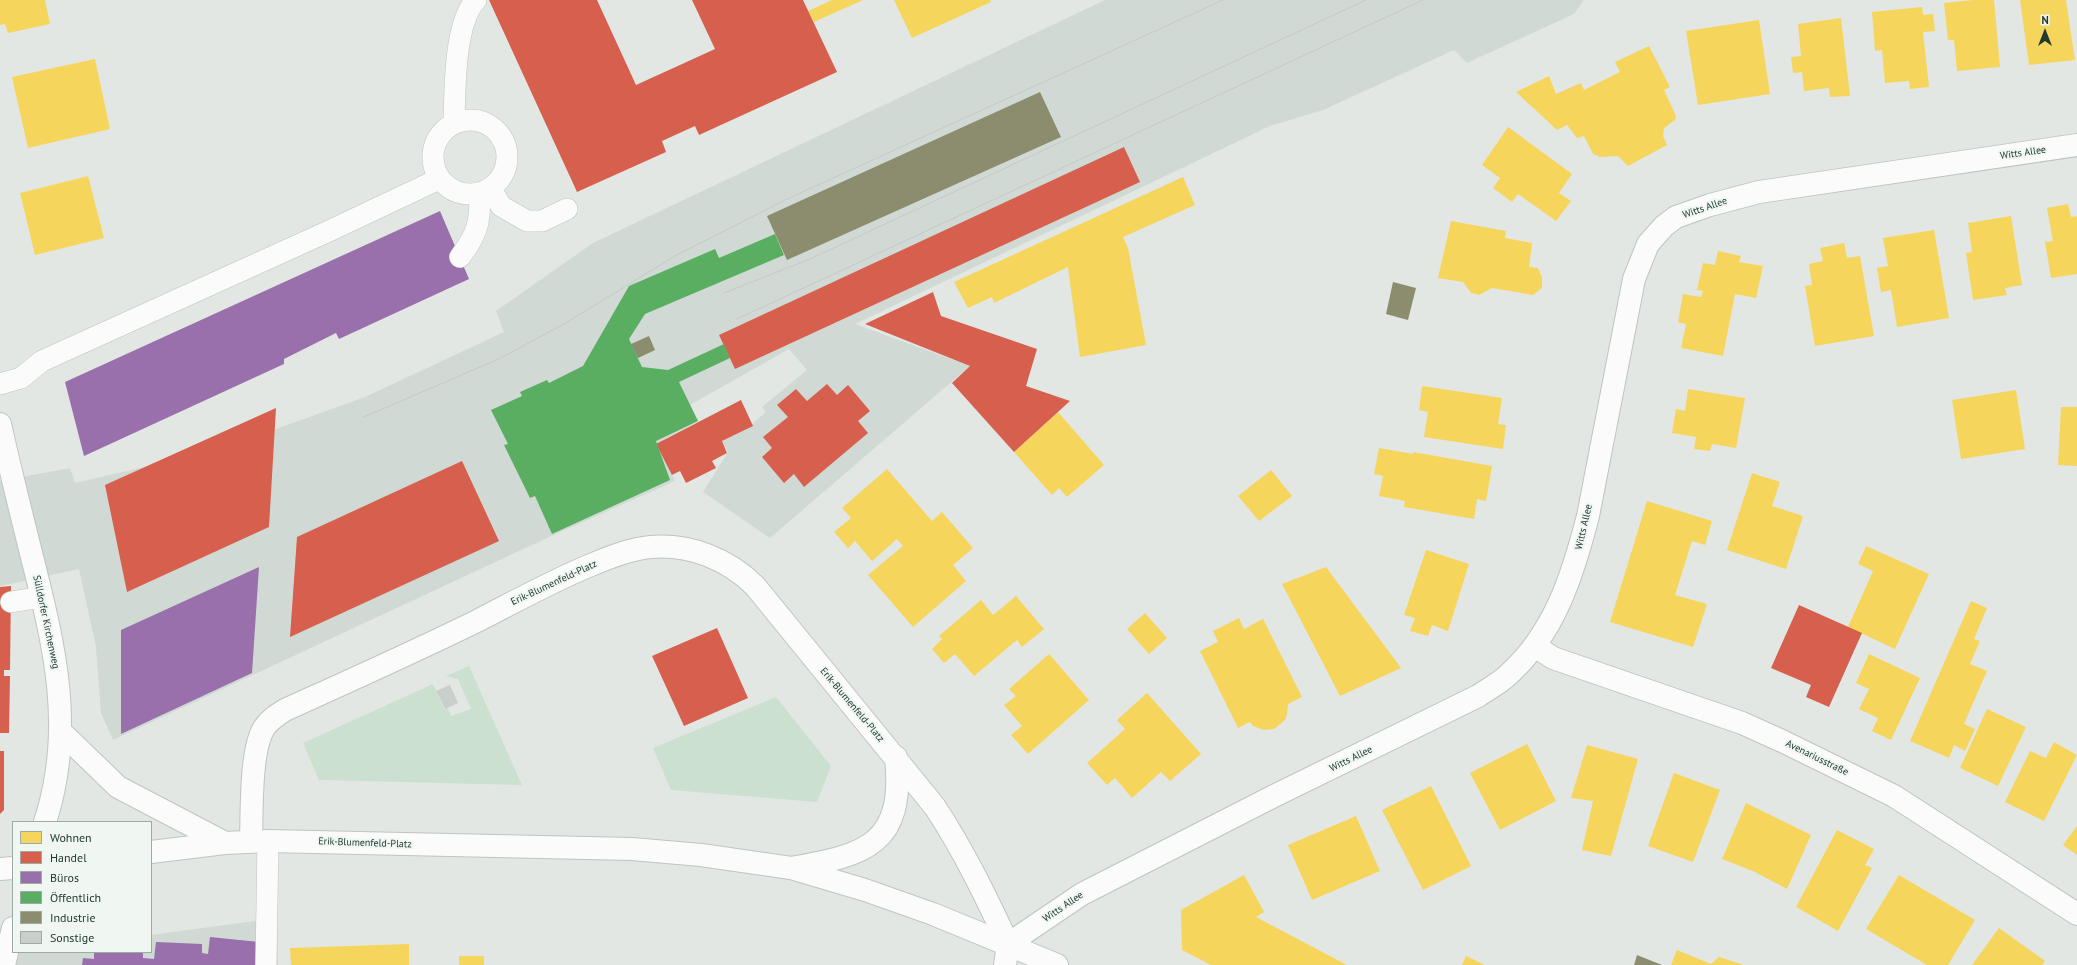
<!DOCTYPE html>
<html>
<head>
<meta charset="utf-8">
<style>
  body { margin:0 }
  #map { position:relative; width:2077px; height:965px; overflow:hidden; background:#e2e7e4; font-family:"PT Sans",sans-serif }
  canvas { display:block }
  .legend { position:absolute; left:12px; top:821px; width:140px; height:132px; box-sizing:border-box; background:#f0f7f3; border:1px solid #9daba5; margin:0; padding:5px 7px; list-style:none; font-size:12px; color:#213a30 }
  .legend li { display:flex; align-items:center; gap:8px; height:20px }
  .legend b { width:20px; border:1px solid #9daba5 }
  .north { position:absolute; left:2025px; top:12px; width:40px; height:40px; -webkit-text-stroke:3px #f0f7f3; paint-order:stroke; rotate:0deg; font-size:11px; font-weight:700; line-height:16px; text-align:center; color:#213a30 }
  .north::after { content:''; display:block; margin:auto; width:14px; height:18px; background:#213a30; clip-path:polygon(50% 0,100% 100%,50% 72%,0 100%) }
</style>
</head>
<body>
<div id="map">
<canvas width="2077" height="965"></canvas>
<ul class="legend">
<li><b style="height:11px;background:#f6d55c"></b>Wohnen</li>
<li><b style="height:11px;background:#d6604d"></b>Handel</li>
<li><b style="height:11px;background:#9970ab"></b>Büros</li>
<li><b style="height:11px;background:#5aae61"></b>Öffentlich</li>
<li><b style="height:11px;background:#8c8c6e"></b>Industrie</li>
<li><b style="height:11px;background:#c9cfcc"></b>Sonstige</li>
</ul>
<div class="north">N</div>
</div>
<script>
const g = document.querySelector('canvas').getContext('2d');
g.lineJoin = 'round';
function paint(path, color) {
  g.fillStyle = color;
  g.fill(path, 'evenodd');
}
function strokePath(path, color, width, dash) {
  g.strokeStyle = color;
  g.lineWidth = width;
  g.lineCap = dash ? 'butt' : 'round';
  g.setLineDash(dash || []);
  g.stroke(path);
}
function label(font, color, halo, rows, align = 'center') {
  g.font = font + ' "PT Sans",sans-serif';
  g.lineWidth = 4;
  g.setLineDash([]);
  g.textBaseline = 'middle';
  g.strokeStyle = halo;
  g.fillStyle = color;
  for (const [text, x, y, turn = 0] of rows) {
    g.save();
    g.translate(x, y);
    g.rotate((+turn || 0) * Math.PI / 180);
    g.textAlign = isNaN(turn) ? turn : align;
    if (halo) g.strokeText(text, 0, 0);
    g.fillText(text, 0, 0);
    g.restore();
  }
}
paint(new Path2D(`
  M 1105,0 L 1584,0 L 1574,14 L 1467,63 L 1454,50 L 1323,110 L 1270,126 L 855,324 L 970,366 L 770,538 L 703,492 L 728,452 L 722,441 L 745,430 L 766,412 L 762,407 L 807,370 L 789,349 L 690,405 L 698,421 L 656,444 L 675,481 L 547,538 L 113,740 L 101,713 L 96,647 L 79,569 L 0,586 L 0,481 L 70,468 L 75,483 L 166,462 L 276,429 L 365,397 L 504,332 L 496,311 L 593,243 Z
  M 277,918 L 278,965 L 0,965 L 13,952 L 151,952 L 151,935 Z`), '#d0d9d4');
paint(new Path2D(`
  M 469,666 L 522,785 L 319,780 L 303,743 L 433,684 L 444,709 L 448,708 L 451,716 L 471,709 L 458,679 L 446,676 Z
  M 776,697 L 831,766 L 817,802 L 671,790 L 653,748 Z`), '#cbe0cf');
paint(new Path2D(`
  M 0,0 L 45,0 L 50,24 L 8,33 L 5,24 L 0,25 Z
  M 832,0 L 863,0 L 814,22 L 808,11 Z
  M 894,0 L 990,0 L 991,2 L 912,38 Z
  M 1973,0 L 1994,0 L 2000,67 L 1957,71 L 1954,40 L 1948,40 L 1944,3 Z
  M 2020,0 L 2066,0 L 2075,60 L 2029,65 Z
  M 1922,7 L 1923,15 L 1933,14 L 1935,31 L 1923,32 L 1929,87 L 1910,89 L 1909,81 L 1885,83 L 1882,50 L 1875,51 L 1872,12 Z
  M 1841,18 L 1850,96 L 1830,97 L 1829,88 L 1804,91 L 1802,72 L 1793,73 L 1791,57 L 1801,56 L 1798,24 Z
  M 1759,20 L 1770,94 L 1698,105 L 1686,31 Z
  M 1649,46 L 1670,87 L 1664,90 L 1676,116 L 1675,120 L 1664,128 L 1663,136 L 1667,145 L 1628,166 L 1618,156 L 1600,157 L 1593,154 L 1584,136 L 1577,138 L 1567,125 L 1557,130 L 1516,92 L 1549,76 L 1556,94 L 1581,83 L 1584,90 L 1620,72 L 1615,62 Z
  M 95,59 L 110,129 L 28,148 L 12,77 Z
  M 1508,127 L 1572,174 L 1559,193 L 1571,201 L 1556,221 L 1518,194 L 1512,202 L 1493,188 L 1500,178 L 1482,165 Z
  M 88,176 L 104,238 L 35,255 L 20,193 Z
  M 1183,177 L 1195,205 L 1123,237 L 1128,248 L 1146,345 L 1080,357 L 1068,267 L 994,303 L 992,297 L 968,308 L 954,282 Z
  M 2068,204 L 2071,217 L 2077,216 L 2077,274 L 2051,278 L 2045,242 L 2053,241 L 2047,208 Z
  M 2011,216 L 2022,285 L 2005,288 L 2007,295 L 1973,300 L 1966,253 L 1972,252 L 1968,223 Z
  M 1451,221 L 1506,231 L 1505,238 L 1532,243 L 1529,267 L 1538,268 L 1542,277 L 1542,288 L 1533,295 L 1492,288 L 1479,295 L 1471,293 L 1463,282 L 1438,278 Z
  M 1934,230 L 1949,318 L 1897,327 L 1891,290 L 1881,292 L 1877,268 L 1888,266 L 1883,238 Z
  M 1844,243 L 1847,258 L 1860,256 L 1874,336 L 1815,346 L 1805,286 L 1812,285 L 1809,264 L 1823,261 L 1820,248 Z
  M 1718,251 L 1741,256 L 1739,262 L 1763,266 L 1756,298 L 1735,294 L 1723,356 L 1681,348 L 1686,324 L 1678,322 L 1683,294 L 1701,297 L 1703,291 L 1697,290 L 1703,263 L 1715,265 Z
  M 1422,386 L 1502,398 L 1498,424 L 1506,425 L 1503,449 L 1424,437 L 1428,412 L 1419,410 Z
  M 1688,389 L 1745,398 L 1736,448 L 1712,444 L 1710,451 L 1694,449 L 1696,437 L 1672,433 L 1676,409 L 1685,411 Z
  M 2016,390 L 2025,449 L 1961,459 L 1952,400 Z
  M 2061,407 L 2077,407 L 2077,466 L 2058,465 Z
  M 1058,412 L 1104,465 L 1067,497 L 1059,488 L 1052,495 L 1014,452 Z
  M 1379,448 L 1413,454 L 1413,452 L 1492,466 L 1486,501 L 1477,499 L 1474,519 L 1404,507 L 1405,501 L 1379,496 L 1383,476 L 1374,474 Z
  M 887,469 L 932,521 L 942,512 L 973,548 L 953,565 L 966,581 L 913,627 L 868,575 L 903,546 L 897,539 L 872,561 L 855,541 L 848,548 L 834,532 L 851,518 L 842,508 Z
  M 1271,470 L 1292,496 L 1259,521 L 1238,496 Z
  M 1752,473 L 1780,482 L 1772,506 L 1803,516 L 1786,569 L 1727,550 Z
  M 1647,501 L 1712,521 L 1705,545 L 1692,541 L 1675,595 L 1707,604 L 1693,647 L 1610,622 Z
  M 1866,546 L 1929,574 L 1895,649 L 1848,627 L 1873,571 L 1858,564 Z
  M 1426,550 L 1469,564 L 1448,631 L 1432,625 L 1428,636 L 1410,631 L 1415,618 L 1404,615 Z
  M 1326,567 L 1401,668 L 1340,696 L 1282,584 Z
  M 1016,596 L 1044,629 L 1022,647 L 1017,640 L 974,676 L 955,654 L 944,663 L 932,649 L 942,639 L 939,636 L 981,600 L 993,615 Z
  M 1971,601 L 1987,608 L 1974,639 L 1980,641 L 1970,664 L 1987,671 L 1964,724 L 1975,729 L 1965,751 L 1954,745 L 1949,758 L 1910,741 Z
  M 1145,613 L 1167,638 L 1149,654 L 1127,629 Z
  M 1239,618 L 1244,629 L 1263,619 L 1302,697 L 1288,704 L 1287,715 L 1285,720 L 1274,729 L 1264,730 L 1253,726 L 1250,722 L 1238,728 L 1200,651 L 1218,642 L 1213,631 Z
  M 1049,654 L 1089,700 L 1028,754 L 1011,735 L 1022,726 L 1004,705 L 1016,696 L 1009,689 Z
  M 1869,654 L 1920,678 L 1891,740 L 1872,731 L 1878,718 L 1859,709 L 1869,689 L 1856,683 Z
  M 1147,693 L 1201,754 L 1170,781 L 1161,772 L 1132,798 L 1115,778 L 1107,785 L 1087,763 L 1125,729 L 1117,720 Z
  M 1987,709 L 2026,727 L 1998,786 L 1960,768 Z
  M 2054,742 L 2077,755 L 2044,821 L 2005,802 L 2030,751 L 2046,758 Z
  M 1527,744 L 1556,801 L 1500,830 L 1470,773 Z
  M 1587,745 L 1638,759 L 1611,856 L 1582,850 L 1593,801 L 1571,798 Z
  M 1674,773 L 1720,790 L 1693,862 L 1648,846 Z
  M 1431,786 L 1471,866 L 1423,890 L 1382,810 Z
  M 1746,803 L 1811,835 L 1787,889 L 1755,872 L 1722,859 Z
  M 1356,816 L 1380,871 L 1312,900 L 1288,845 Z
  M 2077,826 L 2077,855 L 2063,845 Z
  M 1837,830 L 1874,849 L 1865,865 L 1872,868 L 1838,931 L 1796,907 Z
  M 1244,875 L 1264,912 L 1256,917 L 1347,965 L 1211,965 L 1182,950 L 1181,910 Z
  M 1899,875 L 1975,920 L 1948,965 L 1927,965 L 1866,929 Z
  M 1999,928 L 2045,961 L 2042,965 L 1972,965 Z
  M 409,944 L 409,965 L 291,965 L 290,948 Z
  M 1677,950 L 1711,964 L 1719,957 L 1744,965 L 1671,965 Z
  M 459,956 L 484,956 L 484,965 L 459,965 Z
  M 1466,956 L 1485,965 L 1462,965 Z`), '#f6d55c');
paint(new Path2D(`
  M 489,0 L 597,0 L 636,85 L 715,49 L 692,0 L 803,0 L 837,72 L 699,135 L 695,126 L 662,141 L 666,152 L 577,192 Z
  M 1124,147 L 1140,182 L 735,369 L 719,335 Z
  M 933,292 L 941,316 L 1037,349 L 1026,386 L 1070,401 L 1014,452 L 952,383 L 970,366 L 865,324 Z
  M 827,384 L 837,395 L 848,385 L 870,411 L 858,421 L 868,433 L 804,487 L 794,474 L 784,483 L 762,457 L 772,448 L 763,437 L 788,417 L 777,405 L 796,389 L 807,401 Z
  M 741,400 L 753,426 L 722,441 L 727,453 L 712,461 L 716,468 L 686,483 L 680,471 L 672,475 L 656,444 Z
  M 276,408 L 269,527 L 127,592 L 105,485 Z
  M 462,461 L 499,541 L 290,637 L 297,537 Z
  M 11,586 L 10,670 L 4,670 L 4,676 L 10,676 L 9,733 L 0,733 L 0,587 Z
  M 1799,605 L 1862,633 L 1829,707 L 1806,697 L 1811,685 L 1771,668 Z
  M 717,628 L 748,698 L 684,726 L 652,656 Z
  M 0,751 L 4,751 L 4,810 L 0,814 Z`), '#d6604d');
paint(new Path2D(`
  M 440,211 L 469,279 L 339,339 L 336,333 L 284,359 L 284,364 L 84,456 L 65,382 Z
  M 259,567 L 252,673 L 121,734 L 121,630 Z
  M 210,937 L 259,942 L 264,965 L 82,965 L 83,958 L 94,959 L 94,952 L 143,952 L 143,958 L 154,959 L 156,942 L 202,944 L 202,953 L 208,954 Z`), '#9970ab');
paint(new Path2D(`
  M 775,234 L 784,255 L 645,314 L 629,339 L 642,367 L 668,370 L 724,344 L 730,358 L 679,382 L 698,421 L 656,441 L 670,480 L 552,534 L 535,496 L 530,498 L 504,445 L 508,444 L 491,410 L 522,396 L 520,392 L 547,380 L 549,383 L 583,366 L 629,286 L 715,249 L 719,258 Z`), '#5aae61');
paint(new Path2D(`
  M 1040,92 L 1061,137 L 787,260 L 767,216 Z
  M 1393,282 L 1416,288 L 1408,320 L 1386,314 Z
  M 649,336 L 655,350 L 638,358 L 631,344 Z
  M 1637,955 L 1662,965 L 1634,965 Z`), '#8c8c6e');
paint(new Path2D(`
  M 450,685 L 458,703 L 445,709 L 436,691 Z`), '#c9cfcc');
const lane = new Path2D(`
  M433 157a37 37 0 1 1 74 0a37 37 0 1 1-74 0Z
  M 454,123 C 455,91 454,23 476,0
  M 491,189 L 501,206 L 527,221 L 542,221 L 567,209
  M 460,257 C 478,233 480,223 480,194
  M 0,384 L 21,378 L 42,361 L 329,231 L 439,179
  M 11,602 L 42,597
  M 266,965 L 268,841`);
const street = new Path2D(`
  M 1535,646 L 1553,658 L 1742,723 L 1782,741 L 1894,796 L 2077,914
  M 251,841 C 252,813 250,750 264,728 C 269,720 277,715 285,710 C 349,681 414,652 477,621 C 514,602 552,581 591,565 C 610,557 630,549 651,547 C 690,544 728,559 755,586 L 935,807 C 964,851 986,897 1008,944
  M 791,868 C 866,855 905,845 896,757
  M 1008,944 L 1082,894 L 1274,796 L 1478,696 C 1488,689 1500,683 1508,675 C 1555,633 1573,574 1588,516 L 1634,279 L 1648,244 L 1664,226 L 1676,217 L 1710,205 L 1759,192 L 2077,145
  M 4,965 L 13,928
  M 1005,965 L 1008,944`);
const secondary = new Path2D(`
  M 0,424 C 10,469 21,513 32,557 C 55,648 75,730 45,822
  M 61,732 L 118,787 L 225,843
  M 151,852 L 225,843 L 268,841 L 632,849 L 701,855 L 791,868 L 865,890 L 933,914 L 1057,965
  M 0,869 L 13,868`);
strokePath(lane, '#bfc4c1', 22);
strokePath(street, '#bfc4c1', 24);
strokePath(secondary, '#bec5c2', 24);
strokePath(lane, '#fbfbfb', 21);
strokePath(street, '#fbfbfb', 22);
strokePath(secondary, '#fbfbfb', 22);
strokePath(new Path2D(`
  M 724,293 L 810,259 L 1366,0
  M 737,319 L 1423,0
  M 364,417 L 501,358 L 569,321 L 675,256 L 785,200 L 1223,0`), '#c6c9c8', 1);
label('10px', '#213a30', '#f0f7f3', [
  ["Witts Allee",2023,153,-8],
  ["Witts Allee",1705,208,-19],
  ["Witts Allee",1584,527,-77],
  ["Erik-Blumenfeld-Platz",554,583,-25],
  ["Sülldorfer Kirchenweg",46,622,78],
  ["Erik-Blumenfeld-Platz",852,705,50],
  ["Avenariusstraße",1817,758,26],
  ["Witts Allee",1351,759,-26],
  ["Erik-Blumenfeld-Platz",365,843,2],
  ["Witts Allee",1063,907,-34]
]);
</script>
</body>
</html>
